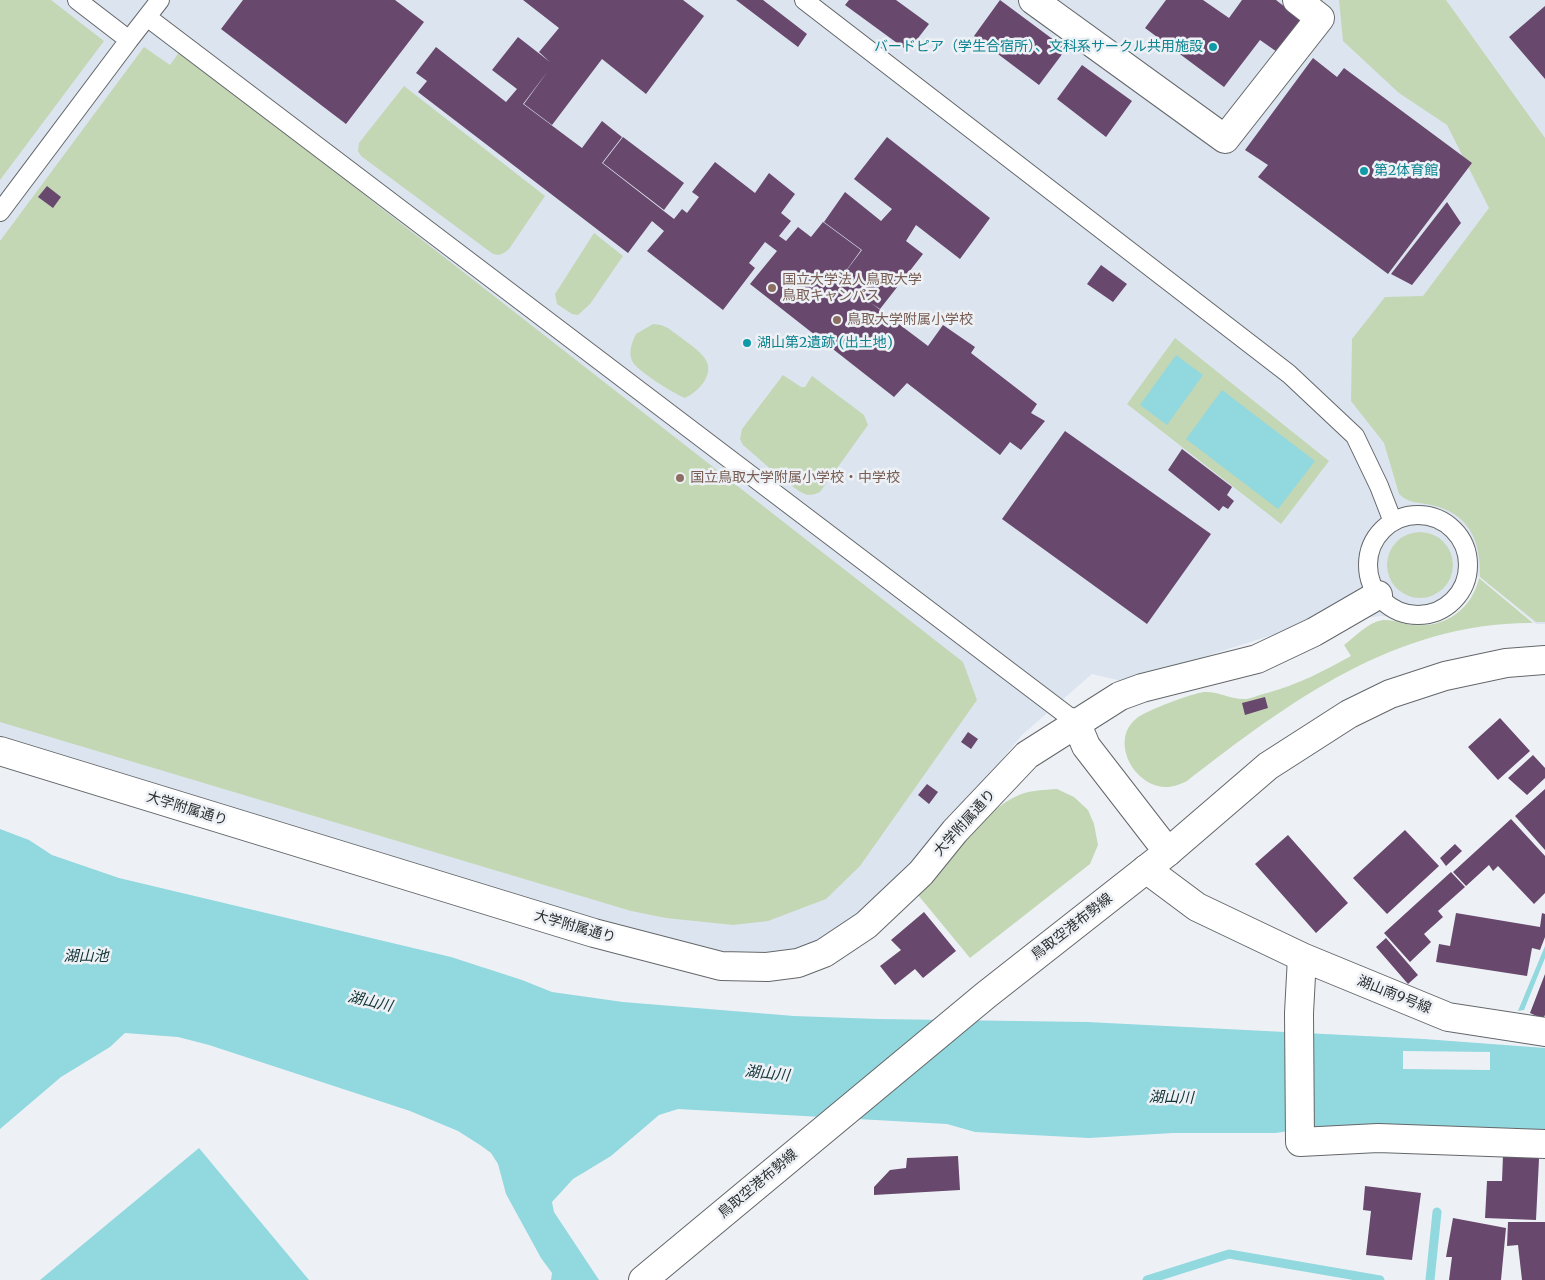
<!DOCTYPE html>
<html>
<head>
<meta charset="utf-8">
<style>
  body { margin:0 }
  canvas { display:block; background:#edf1f5 }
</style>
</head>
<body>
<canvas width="1545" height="1280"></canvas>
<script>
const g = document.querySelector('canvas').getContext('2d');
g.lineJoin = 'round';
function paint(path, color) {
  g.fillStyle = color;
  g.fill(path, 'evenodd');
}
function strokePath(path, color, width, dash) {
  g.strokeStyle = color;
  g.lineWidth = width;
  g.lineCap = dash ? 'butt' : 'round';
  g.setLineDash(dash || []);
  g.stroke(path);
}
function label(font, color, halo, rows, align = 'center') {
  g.font = font + ' Merriweather,"Noto Sans JP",serif';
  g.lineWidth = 5;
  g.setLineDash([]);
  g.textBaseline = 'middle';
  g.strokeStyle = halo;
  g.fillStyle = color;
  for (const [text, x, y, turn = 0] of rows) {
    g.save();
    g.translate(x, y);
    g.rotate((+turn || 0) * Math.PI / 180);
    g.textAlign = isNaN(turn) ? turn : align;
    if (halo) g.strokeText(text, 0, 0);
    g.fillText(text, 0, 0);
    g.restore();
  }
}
paint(new Path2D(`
  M 0,0 L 1545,0 L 1545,624 L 1536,624 L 1478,576 L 1466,602 L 1452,613 L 1431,622 L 1381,616 L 1294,628 L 1125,682 L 1092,674 L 1022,735 L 888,897 L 813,947 L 738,960 L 694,949 L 0,737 Z`), '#dce5ef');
paint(new Path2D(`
  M 0,0 L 51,0 L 104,41 L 0,180 Z
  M 1339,0 L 1446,0 L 1545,138 L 1545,622 L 1536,622 L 1480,577 C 1481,541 1469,513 1431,505 C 1419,502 1409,504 1399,494 L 1384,443 L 1351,401 L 1352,339 L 1385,297 L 1423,296 L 1489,208 L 1447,125 L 1399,93 L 1343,41 Z
  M 144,47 L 170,65 L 180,51 L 963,662 L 977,700 L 860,866 L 826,899 L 768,921 L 733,925 L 666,918 L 631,911 L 0,722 L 0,241 Z
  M 404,86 L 545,196 L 509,249 C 503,254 500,256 493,254 L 361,156 L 358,151 L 359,143 Z
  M 594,233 L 623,256 L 590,304 L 578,315 L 572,314 L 557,304 L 555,294 Z
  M 653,324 L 661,325 L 668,328 C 679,337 693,345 702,355 C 718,371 700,391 685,398 C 674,394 636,370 632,361 C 628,351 632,343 636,334 Z
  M 1175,338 L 1329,461 L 1281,524 L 1127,404 Z
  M 783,375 L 801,387 L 805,387 L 812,376 L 864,415 L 868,425 L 820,492 C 816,494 811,496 805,494 C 792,489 756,456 743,445 L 740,439 L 742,429 Z
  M1387 565a33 33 0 1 1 66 0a33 33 0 1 1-66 0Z
  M 1479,578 L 1533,623 C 1397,622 1290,701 1187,781 C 1179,785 1168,789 1158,786 C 1130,779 1111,738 1137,718 C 1145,711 1193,693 1204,692 C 1218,691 1232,700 1246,699 C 1253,698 1261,694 1267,693 C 1299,684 1322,672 1351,656 L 1344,645 C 1356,636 1368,622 1383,620 C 1394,619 1404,625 1414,625 C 1445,628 1472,609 1479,578 Z
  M 1057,789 L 1074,797 L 1088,810 L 1094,824 L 1098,845 L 1090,864 L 970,958 L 918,895 C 944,865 983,810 1019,795 C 1031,790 1044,790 1057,789 Z`), '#c3d7b5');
paint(new Path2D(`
  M 1176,355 L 1203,375 L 1167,425 L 1140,405 Z
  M 1222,390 L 1315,461 L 1278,509 L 1186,439 Z
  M 0,829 L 29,840 L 52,855 L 119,878 L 451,957 L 522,980 L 552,992 L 623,1002 L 794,1016 L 878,1019 L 1087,1022 L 1424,1039 L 1545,1048 L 1545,1132 L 1319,1126 L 1276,1133 L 1173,1133 L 1089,1138 L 975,1132 L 947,1124 L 678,1109 L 659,1115 L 611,1156 L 573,1179 L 552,1202 L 554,1212 L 599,1280 L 551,1280 L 552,1273 L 541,1258 L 506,1194 L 498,1164 L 491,1153 L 480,1145 L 458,1131 L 410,1111 L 209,1045 L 178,1037 L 125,1033 L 110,1047 L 61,1077 L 0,1129 ZM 1403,1051 L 1490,1052 L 1490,1070 L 1403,1069 Z
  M 1545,946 L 1545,958 L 1524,1010 L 1518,1011 Z
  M 199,1148 L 309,1280 L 40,1280 Z`), '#92d8df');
strokePath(new Path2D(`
  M 1147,1280 L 1229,1254 L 1380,1280
  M 1430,1280 L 1437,1212`), '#92d8df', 9);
paint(new Path2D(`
  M 243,0 L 395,0 L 424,22 L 346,124 L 221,29 Z
  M 523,0 L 683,0 L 704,16 L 646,94 L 602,59 L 552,125 L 524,104 L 548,71 L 523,104 L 582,148 L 602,121 L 622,137 L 602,163 L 674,219 L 682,209 L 687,213 L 699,197 L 692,192 L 715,162 L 755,193 L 769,173 L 795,194 L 781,213 L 791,221 L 779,236 L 786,241 L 798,227 L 811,237 L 823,222 L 861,250 L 840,279 L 862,250 L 824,222 L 845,192 L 881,221 L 892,209 L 854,179 L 887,137 L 990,218 L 960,259 L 916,225 L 906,241 L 923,254 L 880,309 L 871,303 L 928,346 L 943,325 L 975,347 L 971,353 L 1037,404 L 1031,413 L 1045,421 L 1021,450 L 1010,442 L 1000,455 L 907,383 L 894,397 L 750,284 L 777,251 L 765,242 L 749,263 L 755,268 L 723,310 L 647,251 L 664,231 L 652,221 L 628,253 L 418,92 L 427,81 L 416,73 L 436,47 L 506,102 L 517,89 L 492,70 L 518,37 L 550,62 L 539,52 L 559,28 Z
  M 736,0 L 763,0 L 807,34 L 798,47 Z
  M 849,0 L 896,0 L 929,24 L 908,51 L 845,5 Z
  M 1000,0 L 1066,49 L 1039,85 L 974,36 Z
  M 1166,0 L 1203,0 L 1229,18 L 1242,0 L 1276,0 L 1304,22 L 1280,54 L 1260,40 L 1224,87 L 1145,28 Z
  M 1545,6 L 1545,79 L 1509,37 Z
  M 1313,58 L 1337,77 L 1344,68 L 1472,163 L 1388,274 L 1258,177 L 1268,165 L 1245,150 Z
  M 1082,65 L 1132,101 L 1106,137 L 1057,99 Z
  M 623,137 L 684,183 L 664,210 L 603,163 Z
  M 47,186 L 61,197 L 53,208 L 38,197 Z
  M 1447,202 L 1461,223 L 1412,285 L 1391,274 Z
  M 1101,265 L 1127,284 L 1113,302 L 1087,284 Z
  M 1065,431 L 1211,534 L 1147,624 L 1002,519 Z
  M 1182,449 L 1232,487 L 1227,495 L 1234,501 L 1228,509 L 1223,506 L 1219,511 L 1168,470 Z
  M 1265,697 L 1268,708 L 1245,715 L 1242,703 Z
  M 1500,718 L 1530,751 L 1498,780 L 1468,747 Z
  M 968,732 L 978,739 L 971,749 L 961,742 Z
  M 1533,755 L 1545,768 L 1545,778 L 1527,795 L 1508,778 Z
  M 927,784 L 938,792 L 929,804 L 918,795 Z
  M 1545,789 L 1545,850 L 1515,816 Z
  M 1511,819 L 1545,856 L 1545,893 L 1534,904 L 1498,866 L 1493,871 L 1489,865 L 1466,886 L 1453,872 Z
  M 1405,830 L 1439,866 L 1387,914 L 1353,878 Z
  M 1288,835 L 1348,903 L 1316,933 L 1255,864 Z
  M 1455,844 L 1462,851 L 1446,866 L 1440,858 Z
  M 1451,872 L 1465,887 L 1438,911 L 1443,917 L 1424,934 L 1431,942 L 1410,962 L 1384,933 Z
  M 924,912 L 956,951 L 923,978 L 915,969 L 895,985 L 880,966 L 901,950 L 891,940 Z
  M 1456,913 L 1540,927 L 1542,913 L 1545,914 L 1545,937 L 1540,950 L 1532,948 L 1527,976 L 1436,962 L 1439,944 L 1450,946 Z
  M 1386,938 L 1418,975 L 1408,984 L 1376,947 Z
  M 1545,974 L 1545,1015 L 1543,1019 L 1530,1013 Z
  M 1503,1155 L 1536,1156 L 1539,1159 L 1536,1220 L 1485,1218 L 1487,1181 L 1502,1181 Z
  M 958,1156 L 960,1190 L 874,1195 L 874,1187 L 890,1170 L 906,1168 L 907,1158 Z
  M 1365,1186 L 1421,1193 L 1412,1260 L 1366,1255 L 1371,1211 L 1363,1210 Z
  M 1453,1218 L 1506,1228 L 1501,1280 L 1449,1280 L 1452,1257 L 1446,1257 Z
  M 1508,1222 L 1545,1222 L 1545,1280 L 1522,1280 L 1518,1245 L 1507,1246 Z`), '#68486d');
const lane = new Path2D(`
  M 804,0 L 1289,374 L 1355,436 L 1379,486 L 1393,522
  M 147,17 L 1076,722
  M 129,40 L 160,0
  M 0,212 L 129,40 L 77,0
  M1368 565a50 50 0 1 1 100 0a50 50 0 1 1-100 0Z`);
const street = new Path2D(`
  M 1033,0 L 1225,139 L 1320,18 L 1297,0
  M 1076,722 L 1086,746 L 1168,852
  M 0,751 L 594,933 L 721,966 L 767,967 L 798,963 L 824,953 L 866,925 L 921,873 L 955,831 L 1027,755 L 1120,696 L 1142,688 L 1257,659 L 1314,632 L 1378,595
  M 1146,869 L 1197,907 L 1302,957
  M 1545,1032 L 1448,1017 L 1302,957 L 1299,1013 L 1300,1142 L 1378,1138 L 1545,1144`);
const secondary = new Path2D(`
  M 643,1280 L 986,995 L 1168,852 L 1268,766 L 1349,714 L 1390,694 L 1445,676 L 1506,663 L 1545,660`);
strokePath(lane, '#64676a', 20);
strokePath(street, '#64676a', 30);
strokePath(secondary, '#64676a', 30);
strokePath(lane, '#fff', 18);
strokePath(street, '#fff', 28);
strokePath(secondary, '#fff', 28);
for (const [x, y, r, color] of [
  [1213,47,5,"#0f9aa8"],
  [1364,171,5,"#0f9aa8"],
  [772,288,5,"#8d6e63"],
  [837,320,5,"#8d6e63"],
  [747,343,5,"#0f9aa8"],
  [680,478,5,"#8d6e63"]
]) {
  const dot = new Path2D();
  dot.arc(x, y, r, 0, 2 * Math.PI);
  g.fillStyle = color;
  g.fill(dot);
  strokePath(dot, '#edf1f5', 2);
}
label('14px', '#0d838f', '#edf1f5', [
  ["バードピア（学生合宿所）、文科系サークル共用施設",1203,47,"right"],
  ["第2体育館",1374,171],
  ["湖山第2遺跡 (出土地)",757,343]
], 'left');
label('14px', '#785e54', '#edf1f5', [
  ["国立大学法人鳥取大学",782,280],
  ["鳥取キャンパス",782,296],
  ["鳥取大学附属小学校",847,320],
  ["国立鳥取大学附属小学校・中学校",690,478]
], 'left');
label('14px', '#2c2e2f', '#edf1f5', [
  ["大学附属通り",187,809,17],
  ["大学附属通り",965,823,-48],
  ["大学附属通り",575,927,16],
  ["鳥取空港布勢線",1072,927,-38],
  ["湖山南9号線",1394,995,22],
  ["鳥取空港布勢線",758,1184,-40]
]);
label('italic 15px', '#0f3235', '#edf1f5', [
  ["湖山池",86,957],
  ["湖山川",370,1002,13],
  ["湖山川",767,1074,6],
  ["湖山川",1171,1098,1]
]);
</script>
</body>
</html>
